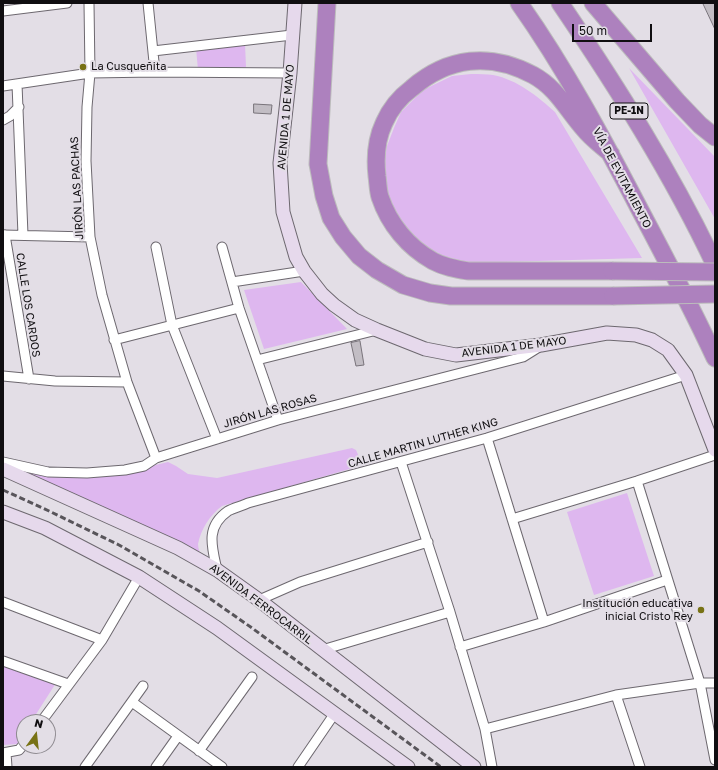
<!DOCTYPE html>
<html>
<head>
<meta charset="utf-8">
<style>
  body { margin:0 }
  #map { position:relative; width:718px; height:770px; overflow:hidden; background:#e3dee6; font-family:"Golos Text",sans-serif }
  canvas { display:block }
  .frame { position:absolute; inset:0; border:4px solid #100e11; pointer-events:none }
  .north { position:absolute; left:16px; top:714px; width:40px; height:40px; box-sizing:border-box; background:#e3dee6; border:1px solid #8f8b91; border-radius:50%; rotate:15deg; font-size:11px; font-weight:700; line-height:16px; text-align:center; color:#100e11 }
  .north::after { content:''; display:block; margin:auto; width:14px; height:18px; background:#787215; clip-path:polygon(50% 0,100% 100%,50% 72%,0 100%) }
  .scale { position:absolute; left:572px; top:24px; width:80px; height:18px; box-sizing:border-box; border:2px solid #100e11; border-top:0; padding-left:5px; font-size:12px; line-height:14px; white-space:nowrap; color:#100e11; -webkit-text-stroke:3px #e3dee6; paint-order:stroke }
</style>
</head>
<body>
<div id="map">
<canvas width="718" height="770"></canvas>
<div class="frame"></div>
<div class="north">N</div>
<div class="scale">50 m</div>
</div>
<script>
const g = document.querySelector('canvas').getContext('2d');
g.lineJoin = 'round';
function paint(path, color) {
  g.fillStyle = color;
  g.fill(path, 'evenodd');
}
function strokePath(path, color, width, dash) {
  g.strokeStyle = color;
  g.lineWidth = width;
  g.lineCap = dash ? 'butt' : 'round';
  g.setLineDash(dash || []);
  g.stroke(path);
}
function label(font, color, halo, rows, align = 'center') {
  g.font = font + ' "Golos Text",sans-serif';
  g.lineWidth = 4;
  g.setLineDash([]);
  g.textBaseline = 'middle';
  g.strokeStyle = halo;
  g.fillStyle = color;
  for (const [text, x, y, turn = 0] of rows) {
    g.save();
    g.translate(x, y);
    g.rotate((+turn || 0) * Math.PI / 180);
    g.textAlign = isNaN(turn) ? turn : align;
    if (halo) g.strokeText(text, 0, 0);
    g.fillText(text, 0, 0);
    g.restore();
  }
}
paint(new Path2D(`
  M 245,44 L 246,67 L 198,70 L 196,48 Z
  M 629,68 L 715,157 L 715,219 Z
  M 471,74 C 479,74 487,74 493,75 C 518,80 537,96 555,112 L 642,258 L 469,263 L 441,255 L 426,247 L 405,230 L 389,201 L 384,183 L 384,164 L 387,146 L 394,128 L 401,112 L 423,90 L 452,76 Z
  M 301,282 L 347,329 L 264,349 L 244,290 Z
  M 352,448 L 356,450 L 359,457 L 358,466 L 353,468 L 222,506 C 210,515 201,529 198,544 C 198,548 200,553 201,557 L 3,466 L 63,478 L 119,474 L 168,462 L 176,466 L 188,474 L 217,478 Z
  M 627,493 L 654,576 L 594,595 L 567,512 Z
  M 3,665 L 56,683 L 31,722 L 24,722 L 24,732 L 17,744 L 3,745 Z`), '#deb7ef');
const building = new Path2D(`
  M 703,3 L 715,3 L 715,29 Z
  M 254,104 L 272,105 L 271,114 L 254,113 Z
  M 360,341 L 364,365 L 356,366 L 351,343 Z`);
paint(building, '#c2bdc4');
strokePath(building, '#78737a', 1);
const street = new Path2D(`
  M 89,3 L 90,73 L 87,107 L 86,161 L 90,237 L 102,295 L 127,382 L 156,458
  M 148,3 L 155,72
  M 3,11 L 67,3
  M 153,51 L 292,35
  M 17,84 L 23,235
  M 3,86 L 90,73 L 155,72 L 290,73
  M 3,120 L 10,116 L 19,107
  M 3,235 L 90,237
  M 5,235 L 29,379
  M 156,247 L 172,325 L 217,439
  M 222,247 L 239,308 L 278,420
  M 232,282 L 304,271
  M 114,340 L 239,308
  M 257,360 L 377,330
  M 3,376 L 55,381 L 127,382
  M 487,438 L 544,622
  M 3,462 L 48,472 L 87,473 L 125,470 L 144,466 L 156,458 L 278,420 L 523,357 L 539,347
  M 401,462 L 450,612 L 485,729 L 492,767
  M 637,481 L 700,683 L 715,760
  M 512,519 L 637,481 L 715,455
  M 217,570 C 212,547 205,527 228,511 C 233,508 242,506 248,503 L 487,438 L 686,375
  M 259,600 L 300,582 L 428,542
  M 3,602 L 102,640
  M 460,647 L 544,622 L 667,580
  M 322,650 L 450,612
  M 3,661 L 68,684
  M 616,695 L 640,767
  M 132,702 L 222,767
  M 41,722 L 102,640 L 139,577
  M 485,729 L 616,695 L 700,683 L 715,683
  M 199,751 L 252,677
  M 3,753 L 19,750 L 24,744
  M 6,753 L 7,767
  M 85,767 L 143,686
  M 156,767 L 178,736
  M 298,767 L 335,713`);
const secondary = new Path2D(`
  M 295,3 L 290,73 L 280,163 L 283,212 L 296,257 L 304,271 L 322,294 L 334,305 L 355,320 L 377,330 L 425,349 L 456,355 L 541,345 L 607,333 L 636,335 L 652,340 L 668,350 L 686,375 L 715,450
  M 3,469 L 178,548 L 217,570 L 259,600 L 474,767
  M 3,512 L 45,528 L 139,577 L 217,628 L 408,767`);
const highway = new Path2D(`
  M 327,3 L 318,164 L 324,196 L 331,218 L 343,237 L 359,256 L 377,270 L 403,285 L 430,293 L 451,296 L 613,296
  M 519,3 C 565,68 603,139 640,210 C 666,259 692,308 715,358
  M 560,3 C 617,87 672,174 715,265
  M 593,3 L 677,101 L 700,125 L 715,137
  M 611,154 C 602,146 591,138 584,129 C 567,110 557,88 533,75 C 490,52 448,57 412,88 C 400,97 390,109 384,123 C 376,140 375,158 377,176 C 378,183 378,191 380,197 C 389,224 408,247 433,261 C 444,267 456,269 468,271 L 612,271`);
strokePath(street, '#6d686f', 11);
strokePath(secondary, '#6d686f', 15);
strokePath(highway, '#bcbcbc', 19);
strokePath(street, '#fff', 9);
strokePath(secondary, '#e6d9ec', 13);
strokePath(highway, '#ad81be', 17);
strokePath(new Path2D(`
  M 3,490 L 49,511 L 119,545 L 199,591 L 252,628 L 441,767`), '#58555a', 3, [6, 3]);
const highwayBridge = new Path2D(`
  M 612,271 L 715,272
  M 613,296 L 715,294`);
strokePath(highwayBridge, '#bcbcbc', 19, []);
strokePath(highwayBridge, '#ad81be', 17);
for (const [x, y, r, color] of [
  [83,67,4,"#787215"],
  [701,610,4,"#787215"]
]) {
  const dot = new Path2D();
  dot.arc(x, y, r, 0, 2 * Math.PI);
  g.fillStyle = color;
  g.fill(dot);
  strokePath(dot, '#e3dee6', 1.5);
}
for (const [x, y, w] of [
  [629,111,38]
]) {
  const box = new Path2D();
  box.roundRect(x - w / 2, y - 8, w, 16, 3);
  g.fillStyle = '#e3dee6';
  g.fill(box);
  strokePath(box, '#100e11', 1);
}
label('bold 10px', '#100e11', null, [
  ["PE-1N",629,111]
]);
label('11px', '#100e11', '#e3dee6', [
  ["La Cusqueñita",91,67],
  ["Institución educativa",693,604,"right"],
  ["inicial Cristo Rey",693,617,"right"]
], 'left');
label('11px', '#100e11', '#e3dee6', [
  ["AVENIDA 1 DE MAYO",286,117,-85],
  ["VÍA DE EVITAMIENTO",622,178,62],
  ["JIRÓN LAS PACHAS",77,188,-93],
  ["CALLE LOS CARDOS",28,305,81],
  ["AVENIDA 1 DE MAYO",514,347,-7],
  ["JIRÓN LAS ROSAS",270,411,-16],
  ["CALLE MARTIN LUTHER KING",423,443,-16],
  ["AVENIDA FERROCARRIL",261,604,37]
]);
</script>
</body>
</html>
